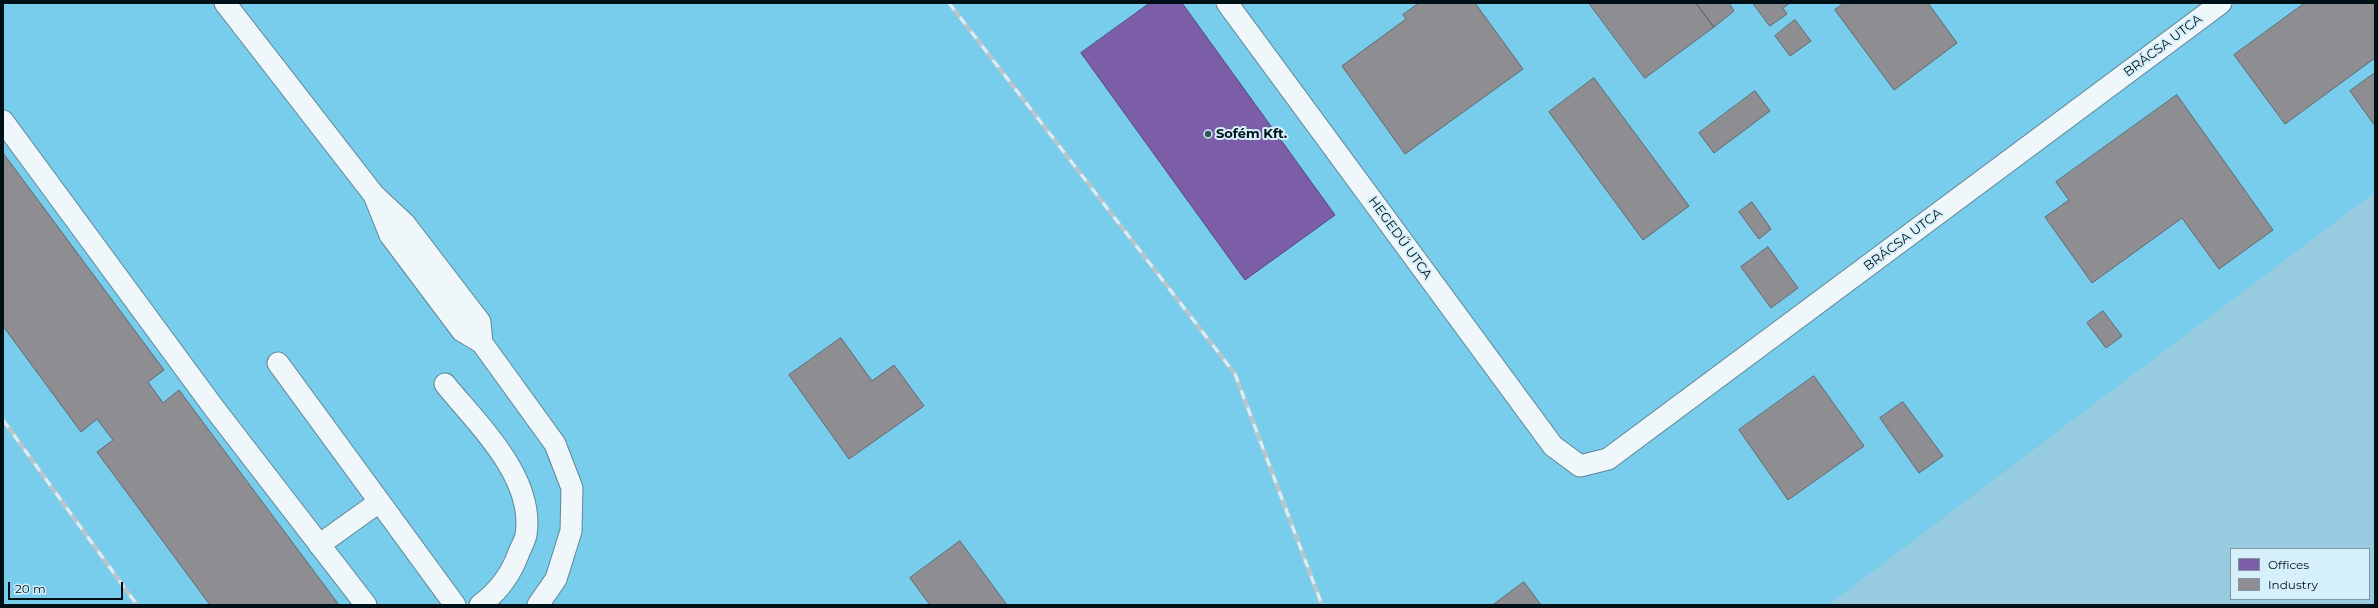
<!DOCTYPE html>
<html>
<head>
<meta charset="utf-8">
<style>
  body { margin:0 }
  #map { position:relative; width:2378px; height:608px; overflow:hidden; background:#97cce0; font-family:Montserrat,sans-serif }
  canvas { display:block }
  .frame { position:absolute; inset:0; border:4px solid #001017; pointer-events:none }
  .legend { position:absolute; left:2230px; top:548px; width:140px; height:52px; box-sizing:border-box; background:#d6f0fb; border:1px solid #8096a0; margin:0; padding:5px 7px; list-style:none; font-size:12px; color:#001017 }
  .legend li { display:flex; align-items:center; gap:8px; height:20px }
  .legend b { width:20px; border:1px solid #8096a0 }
  .scale { position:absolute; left:8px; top:582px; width:115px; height:18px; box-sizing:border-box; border:2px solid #001017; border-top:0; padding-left:5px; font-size:12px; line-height:14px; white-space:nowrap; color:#001017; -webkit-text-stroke:3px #d6f0fb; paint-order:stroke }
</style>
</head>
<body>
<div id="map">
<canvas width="2378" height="608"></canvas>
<div class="frame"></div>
<ul class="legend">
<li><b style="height:11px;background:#7b5ea7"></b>Offices</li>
<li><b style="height:11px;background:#8d8d92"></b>Industry</li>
</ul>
<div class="scale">20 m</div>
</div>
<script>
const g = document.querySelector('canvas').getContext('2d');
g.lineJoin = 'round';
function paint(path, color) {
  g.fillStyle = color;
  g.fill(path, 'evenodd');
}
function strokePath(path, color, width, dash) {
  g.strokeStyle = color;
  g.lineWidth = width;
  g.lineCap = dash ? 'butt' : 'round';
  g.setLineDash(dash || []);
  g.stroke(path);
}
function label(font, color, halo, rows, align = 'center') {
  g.font = font + ' Montserrat,sans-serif';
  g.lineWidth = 4;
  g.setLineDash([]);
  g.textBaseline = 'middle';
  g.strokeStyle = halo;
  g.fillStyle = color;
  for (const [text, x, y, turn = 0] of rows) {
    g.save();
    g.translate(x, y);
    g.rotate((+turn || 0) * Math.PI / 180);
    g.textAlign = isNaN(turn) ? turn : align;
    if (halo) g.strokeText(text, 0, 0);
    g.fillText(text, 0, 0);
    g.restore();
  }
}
paint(new Path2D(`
  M 3,3 L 2375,3 L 2375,192 L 1828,605 L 3,605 Z`), '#79cdec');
const offices = new Path2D(`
  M 1150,3 L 1182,3 L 1335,215 L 1245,280 L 1081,53 Z`);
paint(offices, '#7b5ea7');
strokePath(offices, '#56477c', 1);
const industry = new Path2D(`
  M 1419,3 L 1475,3 L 1523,69 L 1405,154 L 1342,66 L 1406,19 L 1403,15 Z
  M 1589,3 L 1696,3 L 1714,27 L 1645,78 Z
  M 1696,3 L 1729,3 L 1734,11 L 1714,27 Z
  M 1753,3 L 1790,3 L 1783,8 L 1787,14 L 1770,26 Z
  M 1844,3 L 1928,3 L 1957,43 L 1894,90 L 1835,10 Z
  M 2305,3 L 2375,3 L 2375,58 L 2285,124 L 2234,55 Z
  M 1795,20 L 1811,41 L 1790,56 L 1775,36 Z
  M 2375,73 L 2375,126 L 2350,91 Z
  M 1594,78 L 1689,206 L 1643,240 L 1549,112 Z
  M 1755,91 L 1770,111 L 1714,153 L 1699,133 Z
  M 2177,95 L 2273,230 L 2219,269 L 2182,218 L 2092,283 L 2045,217 L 2069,200 L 2056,182 Z
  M 3,153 L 164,370 L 148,382 L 163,403 L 179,390 L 339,605 L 210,605 L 97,452 L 113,440 L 97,419 L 81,432 L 3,326 Z
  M 1752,202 L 1771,229 L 1759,239 L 1739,212 Z
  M 1768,247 L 1798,288 L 1771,308 L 1741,267 Z
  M 2103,311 L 2122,336 L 2106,348 L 2087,323 Z
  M 841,338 L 872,381 L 894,365 L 924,406 L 849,459 L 789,375 Z
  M 1814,376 L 1864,446 L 1788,500 L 1739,430 Z
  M 1903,402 L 1943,456 L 1919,473 L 1880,418 Z
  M 960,541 L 1007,605 L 930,605 L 910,578 Z
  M 1524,582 L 1541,605 L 1493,605 Z`);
paint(industry, '#8d8d92');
strokePath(industry, '#63686d', 1);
const lane = new Path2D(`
  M 225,3 L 374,195 L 405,224 L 480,322 L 482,343
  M 1227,3 L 1553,446 L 1580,466 L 1608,459 L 2221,3
  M 3,121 L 214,408 L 366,605
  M 374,195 L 390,235 L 462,331 L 482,343 L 555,444 L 572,488 L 571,531 L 556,579 L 538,605
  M 278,363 L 455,605
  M 445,384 C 478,425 535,477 526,535 C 525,541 520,549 518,555 C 510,576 498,592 480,605
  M 319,545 L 379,502`);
strokePath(lane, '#5e8694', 23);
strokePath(lane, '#eff7fa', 21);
const rail = new Path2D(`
  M 949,3 L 1235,374 L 1322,605
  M 3,420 L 137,605`);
strokePath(rail, '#b7c6cc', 4.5);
strokePath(rail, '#d6f0fb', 3, [9]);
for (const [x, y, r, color] of [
  [1208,134,4,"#35525d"]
]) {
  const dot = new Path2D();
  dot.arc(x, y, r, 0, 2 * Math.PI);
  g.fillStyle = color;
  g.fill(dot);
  strokePath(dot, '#d6f0fb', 1.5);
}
label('13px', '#001017', '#d6f0fb', [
  ["BRÁCSA UTCA",2163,46,-37],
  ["HEGEDŰ UTCA",1400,238,54],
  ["BRÁCSA UTCA",1903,240,-37]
]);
label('bold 13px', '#001017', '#d6f0fb', [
  ["Sofém Kft.",1216,134]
], 'left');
</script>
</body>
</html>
